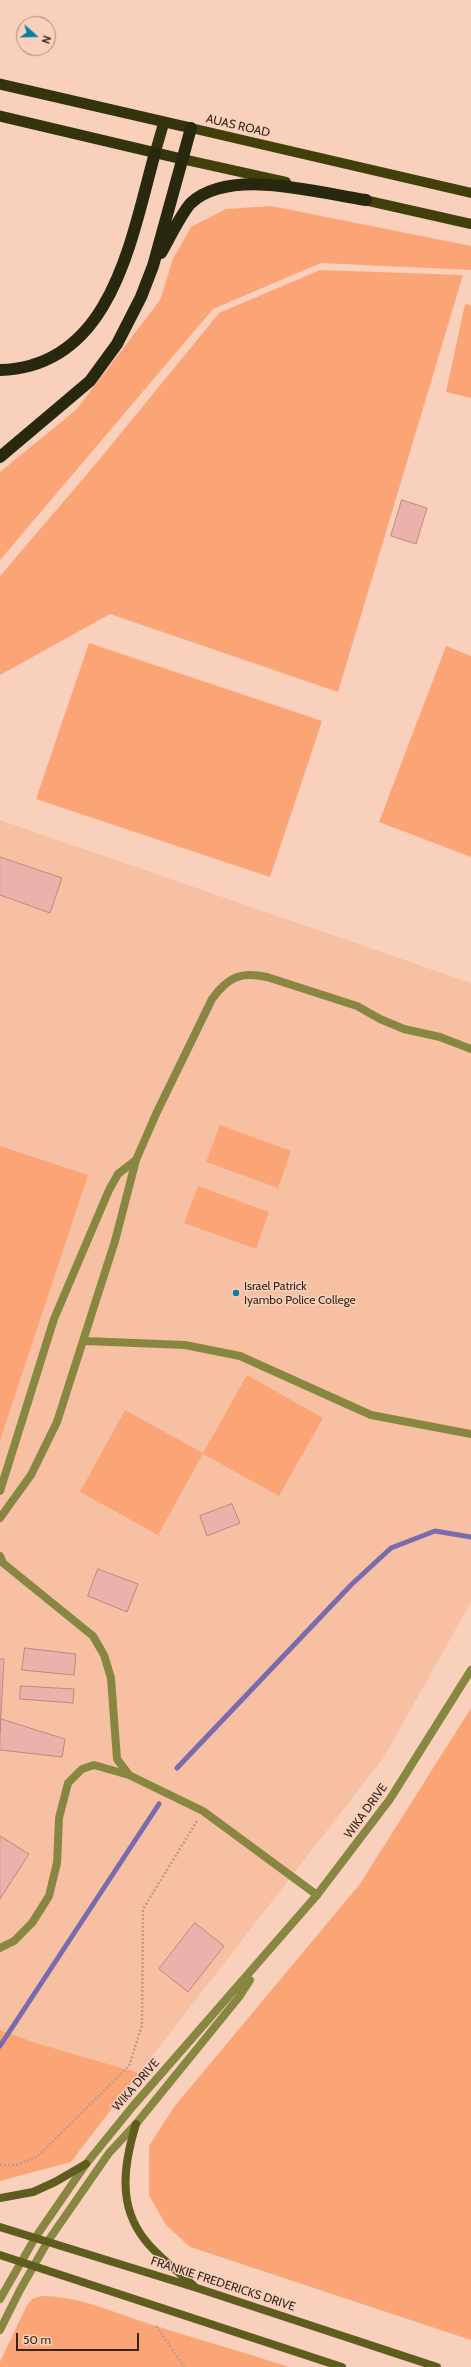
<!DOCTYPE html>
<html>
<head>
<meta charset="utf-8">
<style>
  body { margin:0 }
  #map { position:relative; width:471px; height:2367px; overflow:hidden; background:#f8d0bc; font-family:Cabin,sans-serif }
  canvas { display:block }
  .north { position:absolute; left:16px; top:16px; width:40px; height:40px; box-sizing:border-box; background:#f8d0bc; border:1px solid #aa8b7b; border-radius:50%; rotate:110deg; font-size:11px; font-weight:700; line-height:16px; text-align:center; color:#36241a }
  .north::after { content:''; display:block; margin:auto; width:14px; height:18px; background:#037ea5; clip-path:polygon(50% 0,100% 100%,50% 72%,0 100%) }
  .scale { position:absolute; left:16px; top:2333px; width:123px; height:18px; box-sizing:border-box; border:2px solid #36241a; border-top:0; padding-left:5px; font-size:12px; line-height:14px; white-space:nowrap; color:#36241a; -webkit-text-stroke:3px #f8d0bc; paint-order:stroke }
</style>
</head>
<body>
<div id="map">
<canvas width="471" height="2367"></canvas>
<div class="north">N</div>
<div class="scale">50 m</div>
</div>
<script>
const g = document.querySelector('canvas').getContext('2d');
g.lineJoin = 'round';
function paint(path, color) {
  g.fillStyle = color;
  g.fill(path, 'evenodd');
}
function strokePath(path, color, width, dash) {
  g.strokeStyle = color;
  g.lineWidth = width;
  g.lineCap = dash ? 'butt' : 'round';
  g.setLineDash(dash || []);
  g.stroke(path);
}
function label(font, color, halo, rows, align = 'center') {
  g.font = font + ' Cabin,sans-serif';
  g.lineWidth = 3;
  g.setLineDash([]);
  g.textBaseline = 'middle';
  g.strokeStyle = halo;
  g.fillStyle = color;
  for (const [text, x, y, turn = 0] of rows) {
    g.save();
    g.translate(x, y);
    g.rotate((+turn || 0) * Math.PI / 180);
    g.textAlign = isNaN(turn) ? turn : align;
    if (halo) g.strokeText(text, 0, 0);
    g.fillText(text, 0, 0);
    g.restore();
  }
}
paint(new Path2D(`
  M 0,820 L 471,983 L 471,1602 L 384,1757 L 139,2073 L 36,2043 L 0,2030 Z`), '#f8c0a3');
paint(new Path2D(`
  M 271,206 L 471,246 L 471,270 L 321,263 L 213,309 L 0,560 L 0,472 L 76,410 L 160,300 L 173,259 L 191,227 L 226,209 Z
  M 320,270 L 463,275 L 338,692 L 110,614 L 0,675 L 0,576 L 99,460 L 219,313 Z
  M 465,304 L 471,305 L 471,398 L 446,392 Z
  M 89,643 L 322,721 L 270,877 L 36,799 Z
  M 446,646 L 471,656 L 471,857 L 379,822 Z
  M 220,1125 L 291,1151 L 278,1188 L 206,1162 Z
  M 0,1146 L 88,1175 L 0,1441 Z
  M 198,1186 L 269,1212 L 256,1249 L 184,1223 Z
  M 247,1375 L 323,1418 L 279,1496 L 203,1454 L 158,1535 L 80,1492 L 125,1410 L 203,1453 Z
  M 471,1708 L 471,2340 L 190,2247 L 166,2225 L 149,2195 L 149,2146 L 174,2107 L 360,1884 Z
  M 0,2030 L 36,2043 L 139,2073 L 71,2162 L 0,2181 Z
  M 41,2296 C 80,2296 114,2313 150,2324 C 196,2339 243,2352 289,2367 L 0,2367 L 0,2362 L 26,2307 L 32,2299 Z`), '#fba577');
strokePath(new Path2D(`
  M 177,1768 L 352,1584 L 391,1548 L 435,1531 L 471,1537
  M 0,2046 L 159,1804`), '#7a6baf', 5);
const building = new Path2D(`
  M 402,500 L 427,508 L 416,544 L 391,536 Z
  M 0,857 L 62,878 L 50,913 L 0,895 Z
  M 232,1504 L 240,1523 L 207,1536 L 200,1516 Z
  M 98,1569 L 138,1584 L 127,1612 L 88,1596 Z
  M 25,1648 L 76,1654 L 74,1675 L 22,1670 Z
  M 0,1659 L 4,1659 L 0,1732 Z
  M 21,1686 L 74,1689 L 73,1703 L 20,1699 Z
  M 1,1719 L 65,1739 L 62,1757 L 0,1750 Z
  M 0,1836 L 29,1854 L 0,1899 Z
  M 195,1923 L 224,1946 L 188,1992 L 159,1969 Z`);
paint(building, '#eab2aa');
strokePath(building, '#bd8881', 1);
strokePath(new Path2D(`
  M 0,2165 L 16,2165 L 37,2157 L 129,2066 L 142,2025 L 143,1909 L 197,1821
  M 156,2326 L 184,2367`), '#be9c8b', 2.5, [2, 2]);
strokePath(new Path2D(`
  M 85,1341 L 185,1345 L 240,1356 L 371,1415 L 471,1434
  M 0,1491 L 54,1319 L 109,1190 L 118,1174 L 136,1160
  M 0,1518 L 31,1475 L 57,1422 L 115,1241 L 136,1160 L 156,1114 L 212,999 C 228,977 241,971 267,977 L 357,1006 L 380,1019 L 404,1029 L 440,1037 L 471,1049
  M 0,1556 L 3,1563 L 93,1636 L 104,1655 L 111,1678 L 117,1759 L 129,1775
  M 0,1948 L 14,1941 L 32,1923 L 49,1896 L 57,1863 L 59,1818 L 68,1783 L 82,1769 L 94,1765 L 129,1775 L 203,1811 L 317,1895`), '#888741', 8);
strokePath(new Path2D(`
  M 35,2238 L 86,2164 L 133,2106 L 317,1895 L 390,1799 L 471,1670
  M 48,2241 L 109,2153 L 136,2124 L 239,1997 L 250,1980`), '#888741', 8);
strokePath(new Path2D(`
  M 0,2299 L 35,2238
  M 0,2330 L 20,2290 L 48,2241`), '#888741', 8);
strokePath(new Path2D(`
  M 136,2124 C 124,2163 117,2205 145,2240 C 158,2257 178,2271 194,2286
  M 0,2198 L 33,2192 L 55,2182 L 86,2164
  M 0,2227 L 197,2288 L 437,2367
  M 0,2255 L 342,2367`), '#5e5d1d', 8);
strokePath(new Path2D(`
  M 191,128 L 471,193
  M 182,159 L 286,182
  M 360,199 L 471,224`), '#41400b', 10);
strokePath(new Path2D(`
  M 0,84 L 191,128
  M 0,116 L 182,159
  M 155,153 L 164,122`), '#34340c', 11);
strokePath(new Path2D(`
  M 161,253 C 168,241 182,212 191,203 C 230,167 319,193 366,200
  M 0,370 C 112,367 131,239 155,153
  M 0,457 L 90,381 L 117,344 L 141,297 L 153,266 L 191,128`), '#28280e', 12);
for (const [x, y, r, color] of [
  [236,1293,4,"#037ea5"]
]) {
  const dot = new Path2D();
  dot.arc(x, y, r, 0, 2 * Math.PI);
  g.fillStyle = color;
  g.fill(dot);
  strokePath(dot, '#f8d0bc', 1.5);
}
label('12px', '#36241a', '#f8d0bc', [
  ["AUAS ROAD",238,126,13],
  ["WIKA DRIVE",366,1811,-54],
  ["WIKA DRIVE",136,2085,-49],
  ["FRANKIE FREDERICKS DRIVE",223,2284,18]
]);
label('12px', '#36241a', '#f8d0bc', [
  ["Israel Patrick",244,1286],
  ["Iyambo Police College",244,1300]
], 'left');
</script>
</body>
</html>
